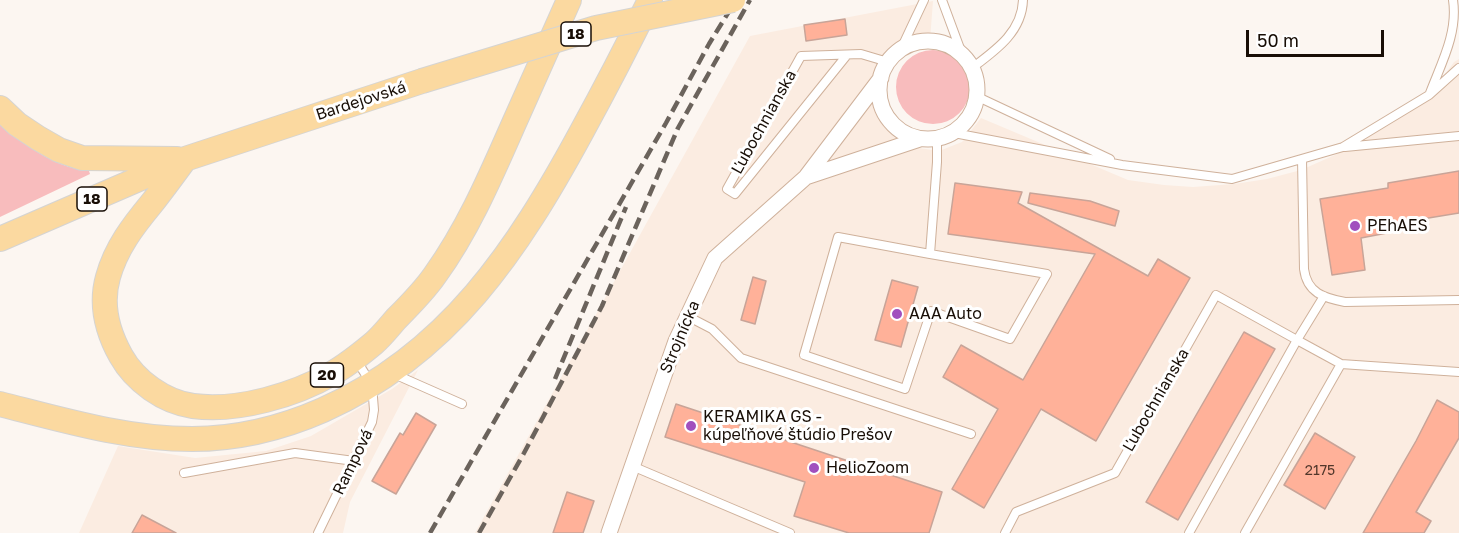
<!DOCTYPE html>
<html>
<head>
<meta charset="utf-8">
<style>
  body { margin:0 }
  #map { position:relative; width:1459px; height:533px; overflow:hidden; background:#fcf6f1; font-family:"Golos Text",sans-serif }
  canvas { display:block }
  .scale { position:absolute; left:1246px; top:30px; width:138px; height:27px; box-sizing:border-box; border:3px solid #180e06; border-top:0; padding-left:8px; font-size:18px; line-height:21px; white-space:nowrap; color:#180e06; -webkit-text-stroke:4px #fff; paint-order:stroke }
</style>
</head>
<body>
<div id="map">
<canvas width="1459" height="533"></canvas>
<div class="scale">50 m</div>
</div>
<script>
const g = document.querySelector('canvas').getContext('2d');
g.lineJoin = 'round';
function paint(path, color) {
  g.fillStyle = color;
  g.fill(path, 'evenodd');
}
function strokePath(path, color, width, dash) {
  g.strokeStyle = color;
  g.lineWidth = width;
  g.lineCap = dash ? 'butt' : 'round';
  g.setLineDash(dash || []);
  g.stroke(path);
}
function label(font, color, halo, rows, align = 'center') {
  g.font = font + ' "Golos Text",sans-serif';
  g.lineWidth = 6;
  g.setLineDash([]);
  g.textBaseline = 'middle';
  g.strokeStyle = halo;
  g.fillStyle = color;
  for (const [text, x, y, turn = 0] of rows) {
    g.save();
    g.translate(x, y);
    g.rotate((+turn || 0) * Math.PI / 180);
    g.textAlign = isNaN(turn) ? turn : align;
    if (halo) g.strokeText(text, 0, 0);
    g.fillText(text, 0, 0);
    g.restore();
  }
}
paint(new Path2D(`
  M 933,1 L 930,40 L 900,50 L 879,75 L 875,98 L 878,114 L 886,129 L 906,146 L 939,151 L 962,142 L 981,118 L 1128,180 L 1164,185 L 1193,187 L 1234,184 L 1267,179 L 1301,170 L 1335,155 L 1392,123 L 1431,94 L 1454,62 L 1459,59 L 1459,533 L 475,533 L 750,36 Z
  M 418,370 L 350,502 L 343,533 L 79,533 L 118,446 L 195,458 L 266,451 L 311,436 L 392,389 Z`), '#fbece1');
paint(new Path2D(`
  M896 87a37 37 0 1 1 74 0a37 37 0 1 1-74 0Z
  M 0,123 C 27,146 53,167 89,171 L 90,174 L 0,217 Z`), '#f8bcbd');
const building = new Path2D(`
  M 845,19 L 847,35 L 806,41 L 804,25 Z
  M 1459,171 L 1459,213 L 1386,225 L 1387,233 L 1361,238 L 1365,270 L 1332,275 L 1320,199 L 1388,188 L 1388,183 Z
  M 955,183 L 1022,192 L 1018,203 L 1148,276 L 1158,259 L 1190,278 L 1096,441 L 1041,409 L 984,508 L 952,489 L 998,409 L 943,377 L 961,345 L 1023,380 L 1095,254 L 948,234 Z
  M 1030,193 L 1090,201 L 1119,211 L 1115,226 L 1028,203 Z
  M 753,277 L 766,281 L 755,324 L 741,320 Z
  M 892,280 L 918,287 L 901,347 L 875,340 Z
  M 1244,332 L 1275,349 L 1178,520 L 1146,502 Z
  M 1437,400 L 1459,412 L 1459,438 L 1416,512 L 1431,521 L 1424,533 L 1363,533 L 1416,441 Z
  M 676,404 L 942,492 L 929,533 L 849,533 L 794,516 L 805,482 L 665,437 Z
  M 416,413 L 436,425 L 396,494 L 372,481 L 400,433 L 403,435 Z
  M 1315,433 L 1355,457 L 1325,509 L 1284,485 Z
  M 567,492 L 594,501 L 583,533 L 553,533 Z
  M 142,515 L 176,533 L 132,533 Z`);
paint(building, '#ffb199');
strokePath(building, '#c8a498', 1.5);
const service = new Path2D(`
  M 942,0 L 962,54
  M 901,49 L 924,0
  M 847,55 L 735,194 L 727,189 L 801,56 L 861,54 L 888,62
  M 972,68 C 996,50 1022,32 1023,0
  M 1430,93 C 1441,64 1458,33 1453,0
  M 978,97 L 1110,159
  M 954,133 L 1122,165 L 1232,179 L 1343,147 L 1429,95 L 1459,68
  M 1345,147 L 1459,136
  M 1302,159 L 1304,269 C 1307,293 1324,298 1345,302 L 1459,300
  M 930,254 L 838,237 L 804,355 L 905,389 L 931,311 L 1010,339 L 1047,274 L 930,254 L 937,162 L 937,139
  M 687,316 L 712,329 L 741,358 L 971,434
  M 1341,364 L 1459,372
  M 394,374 L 462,404
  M 632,466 L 790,533
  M 184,473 L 295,453 L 354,461
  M 318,533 L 372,422 L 374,410 L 372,385 L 357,361
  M 1005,533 L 1016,512 L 1115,473 L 1216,295 L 1297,340 L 1324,296
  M 1189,533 L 1297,340 L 1341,364 L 1245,533`);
const minor = new Path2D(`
  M879 90a49 49 0 1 1 98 0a49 49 0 1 1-98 0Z
  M 806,177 L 920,139
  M 609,533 L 676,341 L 715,258 L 806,177 L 881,78`);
const primary = new Path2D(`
  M 0,108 L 17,124 L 38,138 L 59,150 L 82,158 L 177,159
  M 185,159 C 174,174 163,189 152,203 C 133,226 116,248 108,277 C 100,305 107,331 121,356 C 135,381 164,402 193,406 C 238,412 295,395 333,373 C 347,365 362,353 374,343 C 382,336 389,327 396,319 C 410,305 424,291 435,275 C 469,228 492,173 515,121 C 533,80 551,40 569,0
  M 0,239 L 185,159 L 422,81
  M 0,404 C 63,420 127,439 192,439 C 237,439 282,428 323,410 C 449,354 518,249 581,133 C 605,89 628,45 650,0`);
strokePath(service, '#cfb19b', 10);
strokePath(minor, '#cfb19b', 17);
strokePath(primary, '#d5d4d2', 26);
strokePath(service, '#fff', 8);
strokePath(minor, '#fff', 15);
strokePath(primary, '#fbd9a0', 24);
strokePath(new Path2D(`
  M 555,379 L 626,207
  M 430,533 L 666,123 L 709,44 L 736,0
  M 479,533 L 524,453 L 602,306 L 678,128 L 750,0`), '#6b635c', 4.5, [12, 6]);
const primaryBridge = new Path2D(`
  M 422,81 L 596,28 L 733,0`);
strokePath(primaryBridge, '#d5d4d2', 26, []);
strokePath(primaryBridge, '#fbd9a0', 24);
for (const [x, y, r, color] of [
  [1355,226,6,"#a14fbe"],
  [897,314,6,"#a14fbe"],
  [691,426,6,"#a14fbe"],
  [814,468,6,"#a14fbe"]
]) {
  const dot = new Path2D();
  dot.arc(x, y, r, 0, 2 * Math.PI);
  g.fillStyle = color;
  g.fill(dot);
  strokePath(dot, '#fff', 2);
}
label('14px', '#52372b', null, [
  ["2175",1320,471]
]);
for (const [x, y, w] of [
  [576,34,30],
  [92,199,30],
  [327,375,33]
]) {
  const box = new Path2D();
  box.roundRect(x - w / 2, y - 12, w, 24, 4.5);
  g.fillStyle = '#fff';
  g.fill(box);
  strokePath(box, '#180e06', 1.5);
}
label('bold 15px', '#180e06', null, [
  ["18",576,34],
  ["18",92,199],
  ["20",327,375]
]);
label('16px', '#180e06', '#fff', [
  ["Bardejovská",361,101,-18],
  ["Ľubochnianska",764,122,-61],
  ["Strojnícka",680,337,-67],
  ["Ľubochnianska",1156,400,-60],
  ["Rampová",353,462,-64]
]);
label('16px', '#180e06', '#fff', [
  ["PEhAES",1367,226],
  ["AAA Auto",909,314],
  ["KERAMIKA GS -",703,417],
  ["kúpeľňové štúdio Prešov",703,435],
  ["HelioZoom",826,468]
], 'left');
</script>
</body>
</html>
